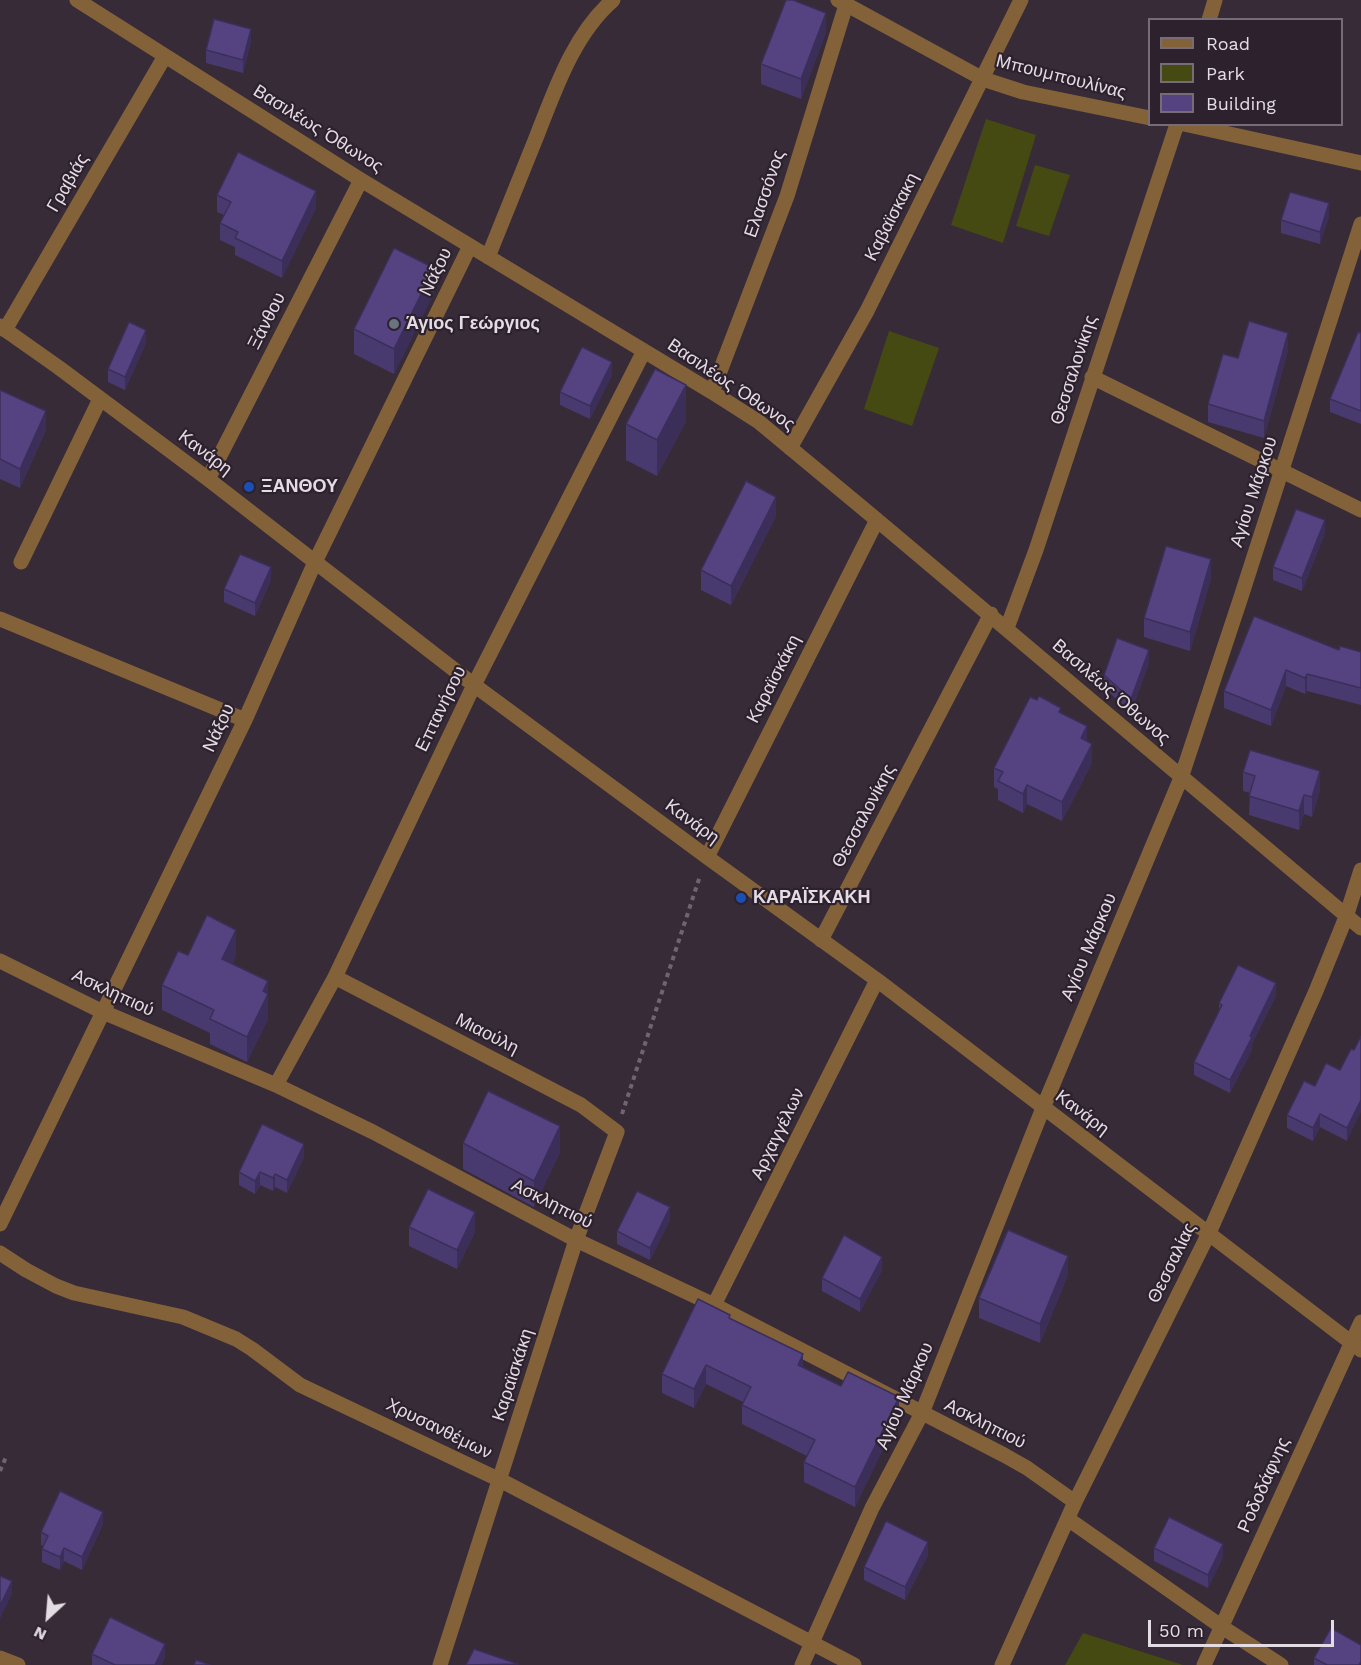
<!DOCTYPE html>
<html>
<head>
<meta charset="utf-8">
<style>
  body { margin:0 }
  #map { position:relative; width:1361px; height:1665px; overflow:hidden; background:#372b38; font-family:"Work Sans",sans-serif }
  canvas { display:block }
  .legend { position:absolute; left:1148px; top:18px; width:195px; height:108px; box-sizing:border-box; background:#2d212d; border:2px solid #766c76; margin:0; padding:8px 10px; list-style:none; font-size:18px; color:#e4dce4 }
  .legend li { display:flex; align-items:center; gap:12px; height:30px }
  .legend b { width:30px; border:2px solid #766c76 }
  .north { position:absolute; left:18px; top:1587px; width:60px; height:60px; -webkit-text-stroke:4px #2d212d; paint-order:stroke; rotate:206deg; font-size:16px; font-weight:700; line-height:24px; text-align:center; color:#e4dce4 }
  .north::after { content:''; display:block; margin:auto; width:21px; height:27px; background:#e4dce4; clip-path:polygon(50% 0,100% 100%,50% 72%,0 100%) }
  .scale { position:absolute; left:1148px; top:1620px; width:186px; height:27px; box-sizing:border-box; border:3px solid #e4dce4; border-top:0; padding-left:8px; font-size:18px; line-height:21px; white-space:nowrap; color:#e4dce4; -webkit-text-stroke:4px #2d212d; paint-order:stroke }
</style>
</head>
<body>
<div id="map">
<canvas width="1361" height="1665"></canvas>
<ul class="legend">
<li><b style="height:8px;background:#846239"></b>Road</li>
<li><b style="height:16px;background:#454a12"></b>Park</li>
<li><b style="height:16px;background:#544380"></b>Building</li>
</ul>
<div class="north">N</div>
<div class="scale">50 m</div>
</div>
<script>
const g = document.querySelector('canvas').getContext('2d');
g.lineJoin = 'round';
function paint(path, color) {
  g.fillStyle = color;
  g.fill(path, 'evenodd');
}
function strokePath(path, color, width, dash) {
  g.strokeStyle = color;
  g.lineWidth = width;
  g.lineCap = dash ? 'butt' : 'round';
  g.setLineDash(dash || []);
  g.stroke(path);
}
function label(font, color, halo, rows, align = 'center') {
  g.font = font + ' "Work Sans",sans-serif';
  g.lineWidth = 4.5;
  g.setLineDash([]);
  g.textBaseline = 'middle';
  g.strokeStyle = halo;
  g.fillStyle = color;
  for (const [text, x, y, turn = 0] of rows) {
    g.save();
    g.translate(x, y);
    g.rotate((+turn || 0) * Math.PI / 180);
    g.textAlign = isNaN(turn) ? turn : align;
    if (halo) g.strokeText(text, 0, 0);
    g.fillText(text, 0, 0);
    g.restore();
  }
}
paint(new Path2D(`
  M 986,119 L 1036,135 L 1003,243 L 951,225 Z
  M 1035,165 L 1070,175 L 1049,236 L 1016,226 Z
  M 889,331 L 939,348 L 912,426 L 864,409 Z
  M 1083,1633 L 1183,1665 L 1065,1665 Z`), '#454a12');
strokePath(new Path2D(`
  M 622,1114 L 700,876
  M 0,1471 L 6,1457`), '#6f6570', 4, [4.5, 4.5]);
strokePath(new Path2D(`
  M 77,0 L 361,180 L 712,392 L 759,422 L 877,520 L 1361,928
  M 838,0 L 983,79 L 1023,92 L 1150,118
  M 1209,20 L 1215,0
  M 1184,124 L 1361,163
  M 488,257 C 504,217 520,178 536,138 C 555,90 573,35 613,0
  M 0,326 L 58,367 L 208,479 L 474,685 L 707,857 L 877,980 L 1361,1350
  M 5,330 L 165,56
  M 1092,377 L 1361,510
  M 712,392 L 787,196 L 846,5
  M 790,448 L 867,311 L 1021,0
  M 208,479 L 361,180
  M 21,562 L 100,399
  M 0,619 L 245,720
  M 1007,628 L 1036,550 L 1177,124
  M 707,857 L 877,520
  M 821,940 L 991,614
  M 0,961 L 103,1012 L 276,1085 L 373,1132 L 576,1240 L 714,1305 L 1004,1455 L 1027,1468 L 1075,1502
  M 335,977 L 581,1105 L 617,1132 L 576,1240 L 440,1665
  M 276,1085 L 335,977 L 474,685 L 644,351
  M 0,1224 L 245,720 L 315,562 L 470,246
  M 0,1253 L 26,1270 L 56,1286 L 74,1293 L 183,1317 L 236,1339 L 252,1349 L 300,1385 L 500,1480 L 854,1665
  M 714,1305 L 877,980
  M 1068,1519 L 1222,1627 L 1281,1665
  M 0,1658 L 18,1665
  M 802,1665 L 872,1508 L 922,1413 L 1043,1108 L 1181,778 L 1240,600 L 1361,224
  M 1002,1665 L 1075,1502 L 1209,1233 L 1316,991 L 1346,917 L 1361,870
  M 1204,1665 L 1361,1322`), '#846239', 15);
paint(new Path2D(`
  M 826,32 L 801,99 L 761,84 L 761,64 Z
  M 251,42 L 243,73 L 206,63 L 206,50 Z
  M 217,195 L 316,208 L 282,278 L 235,255 L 235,247 L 220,240 L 220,223 L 224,215 L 217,212 Z
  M 1329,216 L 1320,244 L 1281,233 L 1281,220 Z
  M 434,293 L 394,374 L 354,354 L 354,329 Z
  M 1361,333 L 1361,424 L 1330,412 L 1330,399 Z
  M 146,343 L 125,390 L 108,382 L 108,369 Z
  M 1288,350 L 1264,438 L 1208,422 L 1208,404 L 1238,358 Z
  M 612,375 L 590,419 L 560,405 L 560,392 Z
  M 0,390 L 46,430 L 20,488 L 0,479 Z
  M 686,421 L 657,476 L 626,460 L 626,424 Z
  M 776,516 L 731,605 L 701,590 L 701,570 Z
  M 1325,533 L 1302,591 L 1273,580 L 1273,567 Z
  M 1211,579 L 1190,651 L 1144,637 L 1144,618 Z
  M 271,580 L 255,616 L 224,602 L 224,589 Z
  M 1339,650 L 1361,652 L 1361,705 L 1307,691 L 1305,694 L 1286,686 L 1271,726 L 1224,708 L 1224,691 Z
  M 1149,663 L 1131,712 L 1104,688 L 1104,675 Z
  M 1061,713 L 1087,741 L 1092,763 L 1062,821 L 1027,804 L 1023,813 L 998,800 L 998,789 L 994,787 L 994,768 Z
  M 1243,772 L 1320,790 L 1312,817 L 1304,814 L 1299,830 L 1249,815 L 1250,793 L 1243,791 Z
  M 188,955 L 236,955 L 232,964 L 268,981 L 268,1019 L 247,1062 L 210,1044 L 210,1033 L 162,1010 L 162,985 Z
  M 1276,996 L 1252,1044 L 1252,1050 L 1230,1093 L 1194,1075 L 1194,1062 L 1219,1011 L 1219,1003 Z
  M 1351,1049 L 1347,1141 L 1320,1127 L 1313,1141 L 1287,1128 L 1287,1115 L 1315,1086 L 1340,1070 Z
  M 463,1143 L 560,1152 L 534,1207 L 463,1169 Z
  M 304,1157 L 287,1193 L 275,1187 L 273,1191 L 260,1185 L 255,1194 L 239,1185 L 239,1172 Z
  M 670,1220 L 650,1260 L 617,1244 L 617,1231 Z
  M 409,1227 L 475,1232 L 457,1269 L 409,1246 Z
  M 882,1270 L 860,1312 L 822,1291 L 822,1278 Z
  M 1068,1275 L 1040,1343 L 979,1318 L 979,1298 Z
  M 730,1319 L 803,1367 L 899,1416 L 855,1507 L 804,1482 L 804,1462 L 807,1456 L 742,1424 L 742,1405 L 743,1402 L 706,1384 L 694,1408 L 662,1393 L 662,1374 Z
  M 103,1524 L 82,1570 L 64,1561 L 60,1570 L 42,1562 L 42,1549 L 43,1546 L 41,1545 L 41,1532 Z
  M 1154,1548 L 1223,1557 L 1208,1588 L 1154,1561 Z
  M 928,1555 L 905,1600 L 864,1580 L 864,1567 Z
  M 92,1654 L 165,1657 L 161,1665 L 92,1665 Z
  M 1314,1658 L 1361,1665 L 1314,1665 Z`), '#483a6e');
paint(new Path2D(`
  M 826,13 L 826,32 L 801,99 L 801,79 Z
  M 251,29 L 251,42 L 243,73 L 243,60 Z
  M 316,191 L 316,208 L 282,278 L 282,261 Z
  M 1329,203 L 1329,216 L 1320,244 L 1320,232 Z
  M 434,268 L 434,293 L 394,374 L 394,349 Z
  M 146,330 L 146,343 L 125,390 L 125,377 Z
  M 1288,333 L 1288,350 L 1264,438 L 1264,421 Z
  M 612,362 L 612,375 L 590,419 L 590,406 Z
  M 686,385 L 686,421 L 657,476 L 657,440 Z
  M 46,411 L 46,430 L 20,488 L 20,469 Z
  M 776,497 L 776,516 L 731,605 L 731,586 Z
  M 1325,520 L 1325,533 L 1302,591 L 1302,578 Z
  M 1211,559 L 1211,579 L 1190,651 L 1190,632 Z
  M 271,567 L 271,580 L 255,616 L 255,603 Z
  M 1149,650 L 1149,663 L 1131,712 L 1131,699 Z
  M 1286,670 L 1286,686 L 1271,726 L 1271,710 Z
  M 1307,674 L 1307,691 L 1305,694 L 1305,678 Z
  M 1087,726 L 1087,746 L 1081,738 Z
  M 1092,744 L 1092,763 L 1062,821 L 1062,802 Z
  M 1320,771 L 1320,790 L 1312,817 L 1312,797 Z
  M 1027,785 L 1027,804 L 1023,813 L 1023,794 Z
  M 1304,795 L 1304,814 L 1299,830 L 1299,811 Z
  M 236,930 L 236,955 L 222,984 L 222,959 Z
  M 268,981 L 268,1019 L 247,1062 L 247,1037 L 263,991 Z
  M 1276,983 L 1276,996 L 1252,1044 L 1252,1050 L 1230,1093 L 1230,1080 L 1250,1036 Z
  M 1361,1100 L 1361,1112 L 1347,1141 L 1347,1128 Z
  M 1320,1114 L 1320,1127 L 1313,1141 L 1313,1128 Z
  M 560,1126 L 560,1152 L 534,1207 L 534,1181 Z
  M 304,1144 L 304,1157 L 287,1193 L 287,1180 Z
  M 260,1172 L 260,1185 L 255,1194 L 255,1181 Z
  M 275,1174 L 275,1187 L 273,1191 L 273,1178 Z
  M 670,1207 L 670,1220 L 650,1260 L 650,1248 Z
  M 475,1212 L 475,1232 L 457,1269 L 457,1250 Z
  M 1068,1256 L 1068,1275 L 1040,1343 L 1040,1324 Z
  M 882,1257 L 882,1270 L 860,1312 L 860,1299 Z
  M 803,1354 L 803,1373 L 798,1365 Z
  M 706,1365 L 706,1384 L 694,1408 L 694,1389 Z
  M 899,1397 L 899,1416 L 855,1507 L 855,1487 Z
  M 103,1512 L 103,1524 L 82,1570 L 82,1557 Z
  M 928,1542 L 928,1555 L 905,1600 L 905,1587 Z
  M 1223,1544 L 1223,1557 L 1208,1588 L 1208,1575 Z
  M 64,1548 L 64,1561 L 60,1570 L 60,1557 Z
  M 12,1581 L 12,1594 L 0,1619 L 0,1606 Z
  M 165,1644 L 165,1657 L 161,1665 L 155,1665 Z`), '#3b2f5a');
const building = new Path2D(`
  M 786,0 L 793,0 L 826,13 L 801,79 L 761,64 Z
  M 214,19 L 251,29 L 243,60 L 206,50 Z
  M 238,152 L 316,191 L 282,261 L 235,238 L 238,232 L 220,223 L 231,202 L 217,195 Z
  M 1290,192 L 1329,203 L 1320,232 L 1281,220 Z
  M 394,248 L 434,268 L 394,349 L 354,329 Z
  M 1249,321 L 1288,333 L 1264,421 L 1208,404 L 1223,354 L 1238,358 Z
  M 129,322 L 146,330 L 125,377 L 108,369 Z
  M 1358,332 L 1361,333 L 1361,411 L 1330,399 Z
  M 582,347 L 612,362 L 590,406 L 560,392 Z
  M 655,369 L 686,385 L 657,440 L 626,424 Z
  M 0,390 L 46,411 L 20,469 L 0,459 Z
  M 746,481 L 776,497 L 731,586 L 701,570 Z
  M 1296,509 L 1325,520 L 1302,578 L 1273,567 Z
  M 1166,546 L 1211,559 L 1190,632 L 1144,618 Z
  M 240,554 L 271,567 L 255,603 L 224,589 Z
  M 1254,616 L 1339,650 L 1340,646 L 1361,652 L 1361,688 L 1307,674 L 1305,678 L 1286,670 L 1271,710 L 1224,691 Z
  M 1117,638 L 1149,650 L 1131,699 L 1104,675 Z
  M 1039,696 L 1061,708 L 1059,712 L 1087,726 L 1081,738 L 1092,744 L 1062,802 L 1027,785 L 1023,794 L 998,781 L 1003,772 L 994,768 L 1030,697 L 1037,700 Z
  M 1250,750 L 1320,771 L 1312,797 L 1304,795 L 1299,811 L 1249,796 L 1255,776 L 1243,772 Z
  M 207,915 L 236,930 L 222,959 L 268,981 L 263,991 L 268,994 L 247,1037 L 210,1019 L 214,1010 L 162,985 L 178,951 L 188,955 Z
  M 1238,965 L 1276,983 L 1250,1036 L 1252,1037 L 1230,1080 L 1194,1062 L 1222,1005 L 1219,1003 Z
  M 1361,1036 L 1361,1100 L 1347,1128 L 1320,1114 L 1313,1128 L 1287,1115 L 1304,1081 L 1315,1086 L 1326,1063 L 1340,1070 L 1351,1049 L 1354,1050 Z
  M 488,1091 L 560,1126 L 534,1181 L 463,1143 Z
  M 262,1124 L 304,1144 L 287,1180 L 275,1174 L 273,1178 L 260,1172 L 255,1181 L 239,1172 Z
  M 428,1189 L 475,1212 L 457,1250 L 409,1227 Z
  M 637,1191 L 670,1207 L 650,1248 L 617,1231 Z
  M 1008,1230 L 1068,1256 L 1040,1324 L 979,1298 Z
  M 844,1235 L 882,1257 L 860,1299 L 822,1278 Z
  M 698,1299 L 730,1315 L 729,1318 L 803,1354 L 798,1365 L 841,1386 L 848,1372 L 899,1397 L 855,1487 L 804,1462 L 815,1440 L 742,1405 L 751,1387 L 706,1365 L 694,1389 L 662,1374 Z
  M 60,1491 L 103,1512 L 82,1557 L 64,1548 L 60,1557 L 42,1549 L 48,1536 L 41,1532 Z
  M 1169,1517 L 1223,1544 L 1208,1575 L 1154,1548 Z
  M 886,1521 L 928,1542 L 905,1587 L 864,1567 Z
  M 0,1576 L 12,1581 L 0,1606 Z
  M 110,1617 L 165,1644 L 155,1665 L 115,1665 L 92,1654 Z
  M 1331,1628 L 1361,1645 L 1361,1662 L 1359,1665 L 1327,1665 L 1314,1658 Z
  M 474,1649 L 518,1664 L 466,1665 Z
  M 196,1660 L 210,1665 L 194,1665 Z`);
paint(building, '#544380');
strokePath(building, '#3b2f5a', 1.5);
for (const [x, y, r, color] of [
  [394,324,6,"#6b7280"],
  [249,487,6,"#1a4fb4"],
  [741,898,6,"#1a4fb4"]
]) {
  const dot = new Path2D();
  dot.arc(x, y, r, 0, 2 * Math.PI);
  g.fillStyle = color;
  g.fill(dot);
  strokePath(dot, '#2d212d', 2);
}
label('18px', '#e4dce4', '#2d212d', [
  ["Μπουμπουλίνας",1061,77,14],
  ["Βασιλέως Όθωνος",318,129,32],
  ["Γραβιάς",68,183,-60],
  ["Ελασσόνος",765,194,-71],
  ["Καβαϊσκακη",892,217,-63],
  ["Νάξου",436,272,-64],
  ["Ξάνθου",267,321,-63],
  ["Θεσσαλονίκης",1074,370,-72],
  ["Βασιλέως Όθωνος",731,385,34],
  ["Κανάρη",205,453,37],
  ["Αγίου Μάρκου",1254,492,-72],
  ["Καραϊσκάκη",774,679,-63],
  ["Βασιλέως Όθωνος",1111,692,41],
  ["Επτανήσου",441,709,-64],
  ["Νάξου",219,728,-65],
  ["Θεσσαλονίκης",864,816,-62],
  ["Κανάρη",692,822,36],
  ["Αγίου Μάρκου",1089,947,-67],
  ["Ασκληπιού",113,993,25],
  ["Μιαούλη",487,1034,27],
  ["Κανάρη",1082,1113,37],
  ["Αρχαγγέλων",778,1134,-64],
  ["Ασκληπιού",552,1204,27],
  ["Θεσσαλίας",1172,1263,-64],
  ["Καραϊσκάκη",513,1375,-72],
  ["Αγίου Μάρκου",905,1396,-66],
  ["Ασκληπιού",985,1424,27],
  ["Χρυσανθέμων",439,1429,26],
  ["Ροδοδάφνης",1264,1485,-66]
]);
label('bold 18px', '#e4dce4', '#2d212d', [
  ["Άγιος Γεώργιος",406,324],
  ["ΞΑΝΘΟΥ",261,487],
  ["ΚΑΡΑΪΣΚΑΚΗ",753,898]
], 'left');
</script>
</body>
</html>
